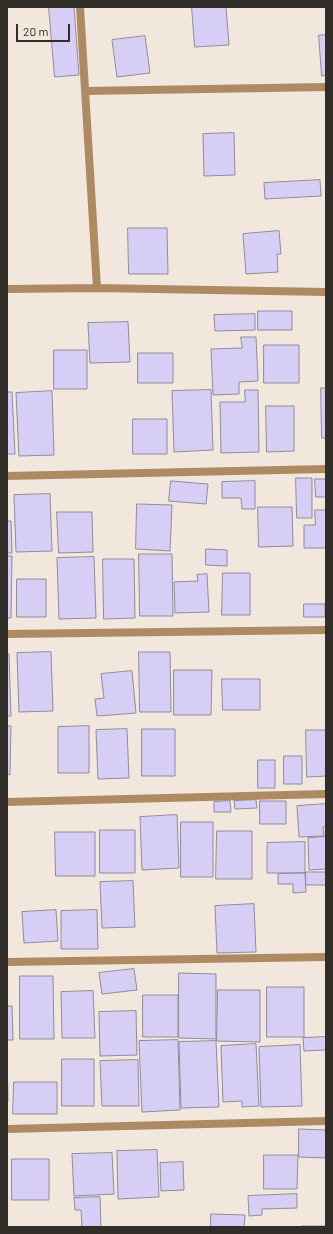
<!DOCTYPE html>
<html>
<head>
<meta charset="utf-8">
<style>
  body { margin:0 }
  #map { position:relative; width:333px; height:1234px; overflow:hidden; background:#f2e7dc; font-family:Barlow,sans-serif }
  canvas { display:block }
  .frame { position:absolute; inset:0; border:8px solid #312d29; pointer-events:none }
  .scale { position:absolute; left:16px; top:24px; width:54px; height:18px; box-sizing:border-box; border:2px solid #312d29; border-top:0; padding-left:5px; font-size:12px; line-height:14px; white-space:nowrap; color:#312d29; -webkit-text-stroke:3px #f2e7dc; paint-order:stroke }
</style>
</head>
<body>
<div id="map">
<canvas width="333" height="1234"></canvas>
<div class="frame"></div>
<div class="scale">20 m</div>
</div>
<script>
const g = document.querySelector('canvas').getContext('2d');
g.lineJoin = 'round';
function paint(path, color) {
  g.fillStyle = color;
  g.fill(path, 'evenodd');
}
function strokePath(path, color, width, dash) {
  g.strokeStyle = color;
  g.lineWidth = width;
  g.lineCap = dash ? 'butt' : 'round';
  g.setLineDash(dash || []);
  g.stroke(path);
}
const building = new Path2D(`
  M 49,7 L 74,7 L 79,75 L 55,77 Z
  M 192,7 L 226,7 L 229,45 L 195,47 Z
  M 319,35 L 326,35 L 326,75 L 322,76 Z
  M 145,36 L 150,73 L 117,77 L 112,40 Z
  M 234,133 L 235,175 L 204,176 L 203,134 Z
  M 320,180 L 321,196 L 265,199 L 264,183 Z
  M 128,228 L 167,228 L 168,274 L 129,274 Z
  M 279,231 L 281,254 L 277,254 L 278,272 L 246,274 L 243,234 Z
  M 258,311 L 292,311 L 292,330 L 258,330 Z
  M 255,314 L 255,330 L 215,331 L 214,315 Z
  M 128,322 L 130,362 L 90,363 L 88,323 Z
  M 241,337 L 256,337 L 258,381 L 239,382 L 239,394 L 213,395 L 211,349 L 242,348 Z
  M 264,345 L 299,345 L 299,383 L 264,383 Z
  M 54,350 L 87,350 L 87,389 L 54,389 Z
  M 138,353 L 173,353 L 173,383 L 138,383 Z
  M 321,388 L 326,388 L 326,438 L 322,438 Z
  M 211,390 L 213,450 L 174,452 L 172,391 Z
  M 245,390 L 258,390 L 259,452 L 221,453 L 220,402 L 245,402 Z
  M 52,391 L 54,455 L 19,456 L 16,393 Z
  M 7,392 L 12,392 L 15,454 L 7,454 Z
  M 266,406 L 294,406 L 294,451 L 267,452 Z
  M 133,419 L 167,419 L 167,454 L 133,454 Z
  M 296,478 L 312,478 L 312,518 L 297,518 Z
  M 315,479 L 326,479 L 326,497 L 316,497 Z
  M 171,481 L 208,484 L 206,504 L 169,501 Z
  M 255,481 L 255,509 L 242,509 L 241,498 L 222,498 L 222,482 Z
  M 50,494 L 52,551 L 16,552 L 14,495 Z
  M 137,504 L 172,505 L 170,551 L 136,549 Z
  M 258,507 L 292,507 L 293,546 L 259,547 Z
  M 315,510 L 326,510 L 326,548 L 304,548 L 304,525 L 315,525 Z
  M 57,512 L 92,512 L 93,552 L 59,553 Z
  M 7,521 L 11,521 L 12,553 L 7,553 Z
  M 206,549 L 227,550 L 227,566 L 206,565 Z
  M 139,554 L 172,554 L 173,616 L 140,616 Z
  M 7,556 L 12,556 L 11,618 L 7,618 Z
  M 94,557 L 96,618 L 59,619 L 57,558 Z
  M 103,559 L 134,559 L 135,618 L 104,619 Z
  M 223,573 L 250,573 L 250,615 L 222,615 Z
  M 207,574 L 209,612 L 175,613 L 174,582 L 198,581 L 197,575 Z
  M 17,579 L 46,579 L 46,617 L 17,617 Z
  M 304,604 L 325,604 L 325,617 L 304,617 Z
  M 51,652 L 53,711 L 19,712 L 17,653 Z
  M 139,652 L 170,652 L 171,712 L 140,712 Z
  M 7,654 L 9,654 L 11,716 L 7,716 Z
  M 174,670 L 212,670 L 211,715 L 174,715 Z
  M 132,671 L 136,713 L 97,716 L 95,699 L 104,698 L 101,674 Z
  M 222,679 L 260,679 L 260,710 L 223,710 Z
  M 7,726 L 11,726 L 10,775 L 7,774 Z
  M 89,726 L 89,773 L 58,773 L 58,727 Z
  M 127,729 L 129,778 L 98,779 L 96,730 Z
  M 142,729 L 175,729 L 175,776 L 142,776 Z
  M 306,730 L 326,730 L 326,776 L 307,777 Z
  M 284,756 L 302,756 L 302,784 L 284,784 Z
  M 258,760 L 275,760 L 275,788 L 258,788 Z
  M 256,800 L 257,808 L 235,809 L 234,801 Z
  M 230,801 L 231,812 L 214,812 L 214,802 Z
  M 260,801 L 286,801 L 286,824 L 260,824 Z
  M 326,804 L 326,827 L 323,827 L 324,836 L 299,837 L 297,806 Z
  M 177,815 L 179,868 L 142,870 L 140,817 Z
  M 181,822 L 213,822 L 213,877 L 181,877 Z
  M 100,830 L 135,830 L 135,873 L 100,873 Z
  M 217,831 L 252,831 L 252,879 L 216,879 Z
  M 55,832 L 95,832 L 95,876 L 56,876 Z
  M 326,837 L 326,869 L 309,870 L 308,838 Z
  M 305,842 L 305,873 L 267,873 L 267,843 Z
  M 306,872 L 326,872 L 326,885 L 306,885 Z
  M 305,873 L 306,892 L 293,893 L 293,884 L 278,884 L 278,874 Z
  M 133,881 L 135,927 L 102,928 L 100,882 Z
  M 254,904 L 256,952 L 217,953 L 215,906 Z
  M 56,910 L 58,941 L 24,943 L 22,912 Z
  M 97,910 L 98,949 L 61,949 L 61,911 Z
  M 134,969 L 137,990 L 102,994 L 99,973 Z
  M 179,973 L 216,974 L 216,1039 L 179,1038 Z
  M 20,976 L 53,976 L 54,1039 L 20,1039 Z
  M 267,987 L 304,987 L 304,1037 L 267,1037 Z
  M 218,990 L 260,990 L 260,1042 L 217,1041 Z
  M 93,991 L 95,1038 L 62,1038 L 61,992 Z
  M 143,995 L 178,995 L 178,1037 L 143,1037 Z
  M 7,1006 L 12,1006 L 13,1040 L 7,1040 Z
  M 136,1011 L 137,1055 L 100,1056 L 99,1012 Z
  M 326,1037 L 326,1050 L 304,1051 L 303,1038 Z
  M 178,1040 L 180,1110 L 142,1112 L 139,1041 Z
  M 216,1041 L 219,1107 L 181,1108 L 179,1042 Z
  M 256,1044 L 259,1106 L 242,1107 L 242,1101 L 223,1102 L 221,1046 Z
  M 300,1045 L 302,1106 L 261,1107 L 259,1047 Z
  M 7,1047 L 8,1102 L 7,1102 Z
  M 62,1059 L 94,1059 L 94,1106 L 62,1106 Z
  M 138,1060 L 139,1106 L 102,1106 L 100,1061 Z
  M 14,1082 L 57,1082 L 57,1114 L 13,1114 Z
  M 299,1129 L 326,1130 L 326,1158 L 299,1157 Z
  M 157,1150 L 159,1197 L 118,1199 L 117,1151 Z
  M 112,1153 L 114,1194 L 74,1196 L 72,1154 Z
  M 264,1155 L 298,1155 L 297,1189 L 264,1189 Z
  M 12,1159 L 49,1159 L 49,1200 L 12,1200 Z
  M 183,1162 L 184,1190 L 161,1191 L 160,1163 Z
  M 297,1194 L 297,1208 L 262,1209 L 262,1215 L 249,1216 L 248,1196 Z
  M 100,1197 L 101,1227 L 82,1227 L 81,1210 L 75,1210 L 74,1198 Z
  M 211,1214 L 245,1215 L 244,1227 L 211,1227 Z
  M 302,1226 L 326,1226 L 326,1227 L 302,1227 Z`);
paint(building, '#d7cef6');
strokePath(building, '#8e8c99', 1);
strokePath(new Path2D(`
  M 80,7 L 97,288
  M 86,91 L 326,87
  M 7,289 L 97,288 L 326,292
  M 7,476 L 326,469
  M 7,634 L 326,630
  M 7,802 L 326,794
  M 7,962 L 326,957
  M 7,1129 L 326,1121`), '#ae8a63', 8);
</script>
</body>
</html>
